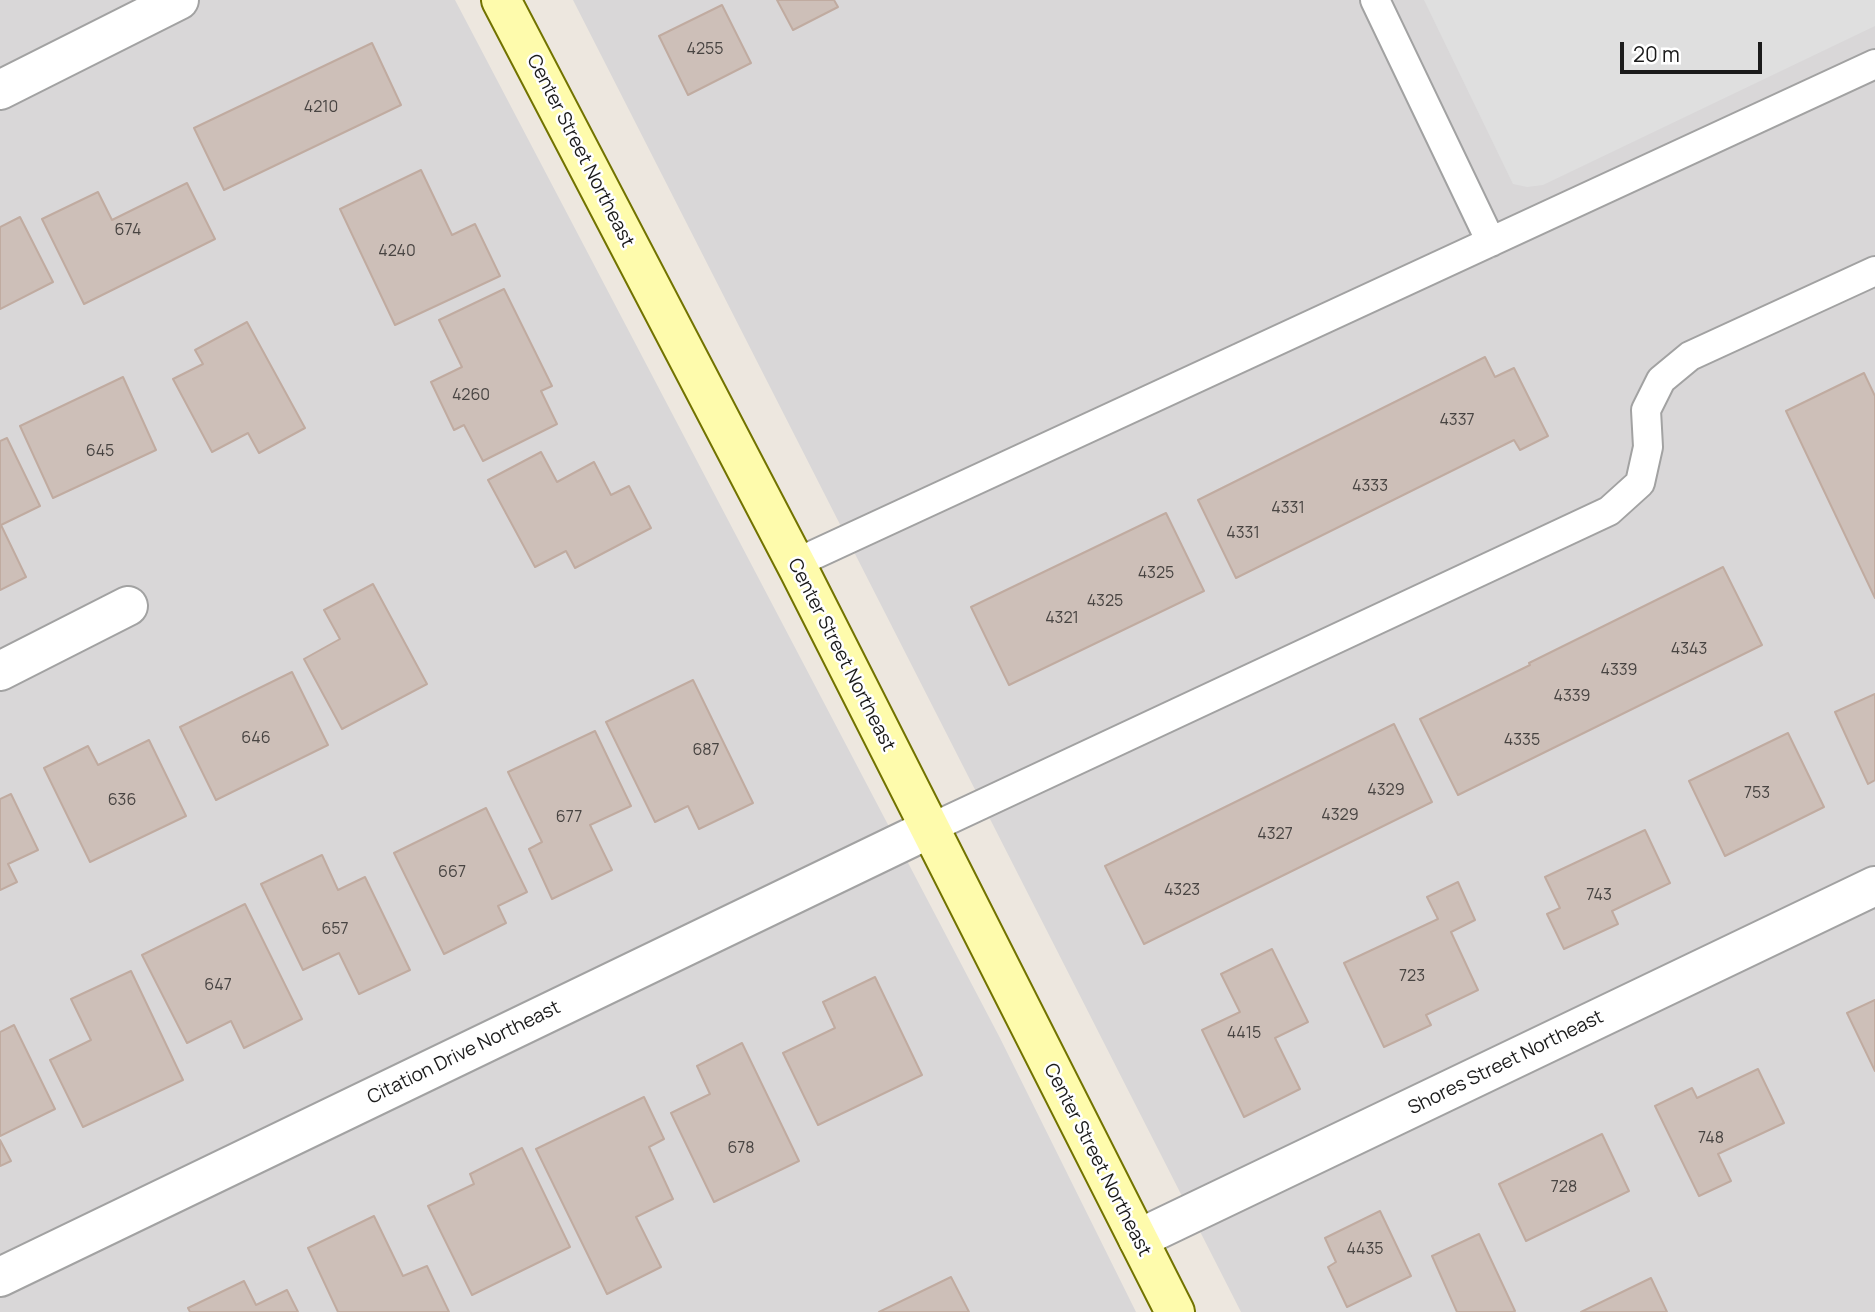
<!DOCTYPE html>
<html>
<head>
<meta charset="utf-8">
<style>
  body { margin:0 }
  #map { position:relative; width:1875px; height:1312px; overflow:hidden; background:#ede7df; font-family:Manrope,sans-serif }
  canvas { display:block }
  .scale { position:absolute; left:1620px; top:42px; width:142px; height:32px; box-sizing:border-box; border:4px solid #1b1b1b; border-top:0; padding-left:9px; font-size:21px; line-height:24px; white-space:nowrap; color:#1b1b1b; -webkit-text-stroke:5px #fff; paint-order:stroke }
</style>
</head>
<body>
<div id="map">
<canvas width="1875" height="1312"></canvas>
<div class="scale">20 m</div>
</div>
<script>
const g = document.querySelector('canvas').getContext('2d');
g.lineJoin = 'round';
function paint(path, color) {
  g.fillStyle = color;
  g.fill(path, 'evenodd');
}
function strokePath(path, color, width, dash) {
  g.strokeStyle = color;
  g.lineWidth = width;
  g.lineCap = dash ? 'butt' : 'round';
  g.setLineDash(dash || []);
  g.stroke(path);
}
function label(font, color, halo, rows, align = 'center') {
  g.font = font + ' Manrope,sans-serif';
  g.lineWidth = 5;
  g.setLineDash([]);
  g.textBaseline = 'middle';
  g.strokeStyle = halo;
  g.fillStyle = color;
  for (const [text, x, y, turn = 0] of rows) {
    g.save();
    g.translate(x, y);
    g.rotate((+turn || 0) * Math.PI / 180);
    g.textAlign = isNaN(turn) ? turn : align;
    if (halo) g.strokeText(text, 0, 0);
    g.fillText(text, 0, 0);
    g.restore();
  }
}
paint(new Path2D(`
  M 0,0 L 455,0 L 1000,1038 L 1136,1312 L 0,1312 Z
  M 573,0 L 1875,0 L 1875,1312 L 1241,1312 Z`), '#d9d7d8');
paint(new Path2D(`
  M 1424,0 L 1875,0 L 1875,26 L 1543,185 L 1527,187 L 1513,184 Z`), '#dfdfdf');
const building = new Path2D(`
  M 777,0 L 834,0 L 838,7 L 793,30 Z
  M 722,5 L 751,63 L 688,95 L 659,36 Z
  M 372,43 L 401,105 L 224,190 L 194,128 Z
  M 421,170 L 452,235 L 475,224 L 500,276 L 395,325 L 340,209 Z
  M 187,183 L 215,239 L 84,304 L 42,219 L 98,192 L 112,220 Z
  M 20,217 L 53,282 L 0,309 L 0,227 Z
  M 504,289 L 552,386 L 541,391 L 557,424 L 483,461 L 464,425 L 454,430 L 431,382 L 462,367 L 439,320 Z
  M 247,322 L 305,428 L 259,453 L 248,433 L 212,452 L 173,379 L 203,364 L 195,350 Z
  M 1485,357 L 1495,377 L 1514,368 L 1548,436 L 1520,450 L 1514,440 L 1236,578 L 1198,500 Z
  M 1864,373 L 1875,396 L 1875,598 L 1786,411 Z
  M 123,377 L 156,450 L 53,498 L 20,426 Z
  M 7,438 L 40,506 L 1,525 L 26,577 L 0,590 L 0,441 Z
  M 541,452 L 557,482 L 594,462 L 611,495 L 629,486 L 651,528 L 575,568 L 566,551 L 535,567 L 488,480 Z
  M 1166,513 L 1204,591 L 1009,685 L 971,607 Z
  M 1723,567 L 1762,645 L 1458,795 L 1420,719 L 1530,665 L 1529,663 Z
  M 373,584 L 427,684 L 342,729 L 304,659 L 340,639 L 324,610 Z
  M 292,672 L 328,745 L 216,800 L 180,727 Z
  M 693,680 L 753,803 L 699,829 L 688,806 L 655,822 L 606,722 Z
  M 1875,694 L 1875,780 L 1868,784 L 1835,712 Z
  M 1394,724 L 1432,802 L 1144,944 L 1105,866 Z
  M 595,731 L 631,806 L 590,825 L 612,870 L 552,899 L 529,849 L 542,842 L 508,772 Z
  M 1788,733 L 1824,807 L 1725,856 L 1689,781 Z
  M 149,740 L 186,816 L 90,862 L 44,768 L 88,746 L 98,765 Z
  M 11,794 L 38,850 L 8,864 L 17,882 L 0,890 L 0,799 Z
  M 486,808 L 527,892 L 498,906 L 506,923 L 444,954 L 394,853 Z
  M 1645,830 L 1670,883 L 1612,911 L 1618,924 L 1564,949 L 1547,914 L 1560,908 L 1545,877 Z
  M 322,855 L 338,890 L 365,877 L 410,970 L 359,994 L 339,953 L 303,970 L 261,884 Z
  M 1458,882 L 1475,920 L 1451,932 L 1478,990 L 1426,1015 L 1431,1025 L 1384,1047 L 1344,963 L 1438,919 L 1427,897 Z
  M 245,904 L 302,1019 L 244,1048 L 231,1021 L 187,1043 L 142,955 Z
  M 1272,949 L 1308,1022 L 1275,1038 L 1300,1089 L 1244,1117 L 1202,1030 L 1240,1012 L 1221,974 Z
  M 131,971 L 183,1080 L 83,1127 L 50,1060 L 91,1040 L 71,999 Z
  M 875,977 L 922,1075 L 818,1125 L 783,1053 L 835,1028 L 823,1002 Z
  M 1875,1000 L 1875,1071 L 1847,1013 Z
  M 14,1025 L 55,1109 L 0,1136 L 0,1032 Z
  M 742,1043 L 799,1161 L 714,1202 L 671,1113 L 710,1094 L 697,1066 Z
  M 1758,1069 L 1784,1123 L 1718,1154 L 1731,1181 L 1699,1196 L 1655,1106 L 1692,1088 L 1697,1098 Z
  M 644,1097 L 664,1139 L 649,1147 L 673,1199 L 636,1217 L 661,1267 L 607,1294 L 536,1149 Z
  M 1602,1134 L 1629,1191 L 1526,1241 L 1499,1184 Z
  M 0,1140 L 11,1161 L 0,1166 Z
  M 522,1148 L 570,1247 L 472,1295 L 428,1206 L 474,1184 L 470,1174 Z
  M 1380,1211 L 1411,1276 L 1347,1307 L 1328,1267 L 1336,1262 L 1325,1238 Z
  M 374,1216 L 403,1276 L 427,1266 L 449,1312 L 338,1312 L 308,1248 Z
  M 1479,1234 L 1515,1311 L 1513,1312 L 1457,1312 L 1432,1256 Z
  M 951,1277 L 969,1312 L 879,1312 Z
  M 1651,1278 L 1667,1312 L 1581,1312 Z
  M 244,1281 L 256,1305 L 287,1290 L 298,1312 L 190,1312 L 188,1308 Z`);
paint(building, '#cdbfb8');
strokePath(building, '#c0aba0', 2);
const service = new Path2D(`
  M 1375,0 L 1491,242
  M 794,564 L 1875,64
  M 929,829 L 1609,511 L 1640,483 L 1648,447 L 1646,410 L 1661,380 L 1690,356 L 1875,271`);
const minor = new Path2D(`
  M 0,90 L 179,0
  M 0,671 L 128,606
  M 1138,1239 L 1875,886
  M 0,1277 L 929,829`);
const secondary = new Path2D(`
  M 501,0 L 799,570 L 1175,1312`);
strokePath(service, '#a2a2a2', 32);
strokePath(minor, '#a2a2a2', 42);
strokePath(secondary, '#727300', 42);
strokePath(service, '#fff', 28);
strokePath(minor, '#fff', 38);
strokePath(secondary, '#fefbac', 38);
label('16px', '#484442', null, [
  ["4255",705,50],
  ["4210",321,108],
  ["674",128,231],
  ["4240",397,252],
  ["4260",471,396],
  ["4337",1457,421],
  ["645",100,452],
  ["4333",1370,487],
  ["4331",1288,509],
  ["4331",1243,534],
  ["4325",1156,574],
  ["4325",1105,602],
  ["4321",1062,619],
  ["4343",1689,650],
  ["4339",1619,671],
  ["4339",1572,697],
  ["646",256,739],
  ["4335",1522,741],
  ["687",706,751],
  ["4329",1386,791],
  ["753",1757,794],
  ["636",122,801],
  ["4329",1340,816],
  ["677",569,818],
  ["4327",1275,835],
  ["667",452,873],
  ["4323",1182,891],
  ["743",1599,896],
  ["657",335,930],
  ["723",1412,977],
  ["647",218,986],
  ["4415",1244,1034],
  ["748",1711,1139],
  ["678",741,1149],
  ["728",1564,1188],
  ["4435",1365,1250]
]);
label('19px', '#1b1b1b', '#fff', [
  ["Center Street Northeast",580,151,63],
  ["Center Street Northeast",841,655,63],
  ["Citation Drive Northeast",464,1053,-26],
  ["Shores Street Northeast",1506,1063,-26],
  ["Center Street Northeast",1097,1160,63]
]);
</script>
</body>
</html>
